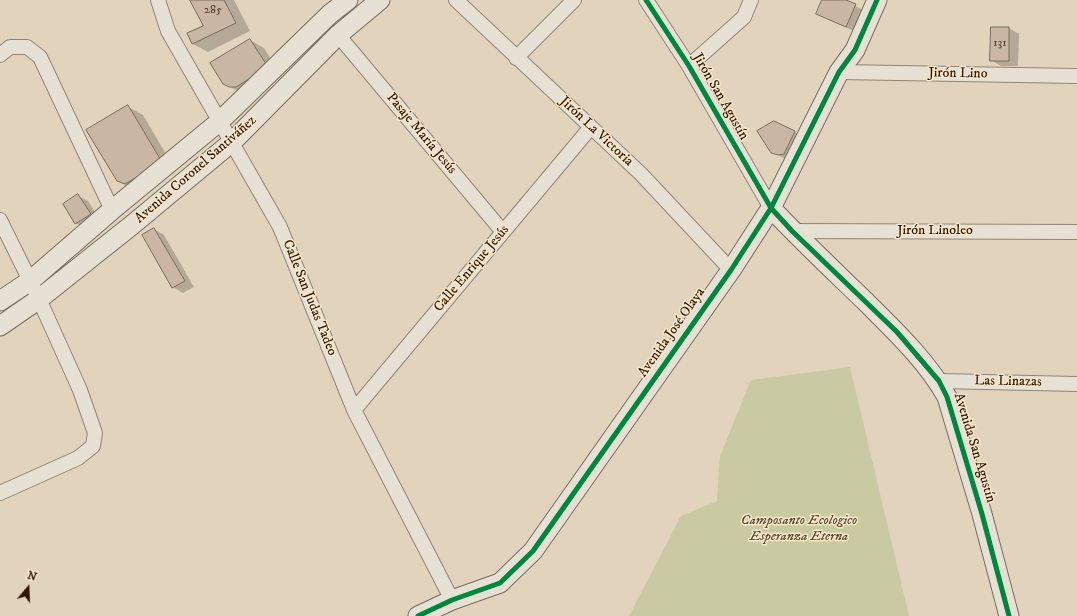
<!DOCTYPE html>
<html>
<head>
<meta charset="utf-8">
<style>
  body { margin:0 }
  #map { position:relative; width:1077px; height:616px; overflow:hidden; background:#e2d4bc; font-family:"IM FELL DW Pica",serif }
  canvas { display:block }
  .north { position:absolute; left:8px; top:568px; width:40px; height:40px; -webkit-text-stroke:3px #f6e6ca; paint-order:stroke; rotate:19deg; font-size:11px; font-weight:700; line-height:16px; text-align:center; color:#301400 }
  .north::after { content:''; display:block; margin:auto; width:14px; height:18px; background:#301400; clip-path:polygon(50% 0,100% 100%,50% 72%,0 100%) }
</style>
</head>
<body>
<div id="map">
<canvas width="1077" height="616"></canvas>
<div class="north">N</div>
</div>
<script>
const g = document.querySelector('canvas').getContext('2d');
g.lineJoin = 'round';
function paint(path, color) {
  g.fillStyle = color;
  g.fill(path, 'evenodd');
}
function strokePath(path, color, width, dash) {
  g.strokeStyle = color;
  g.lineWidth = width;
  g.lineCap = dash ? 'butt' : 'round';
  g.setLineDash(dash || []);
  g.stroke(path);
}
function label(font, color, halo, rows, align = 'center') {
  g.font = font + ' "IM FELL DW Pica",serif';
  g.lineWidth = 3;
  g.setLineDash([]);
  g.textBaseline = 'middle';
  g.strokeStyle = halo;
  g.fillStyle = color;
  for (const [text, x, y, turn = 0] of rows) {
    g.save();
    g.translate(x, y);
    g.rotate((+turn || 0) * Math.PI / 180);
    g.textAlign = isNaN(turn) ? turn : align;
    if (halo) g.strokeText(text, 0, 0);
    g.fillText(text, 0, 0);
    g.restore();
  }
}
paint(new Path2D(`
  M 850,367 L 909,616 L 629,616 L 681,516 L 717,501 L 720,456 L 751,380 Z`), '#c9c9a3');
paint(new Path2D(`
  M 191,0 L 234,0 L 250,31 L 208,52 L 193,44 L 188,34 L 204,26 Z
  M 823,0 L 843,0 L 865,11 L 856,32 L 817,14 Z
  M 1009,28 L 1019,34 L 1018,66 L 1001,66 L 991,60 Z
  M 250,40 L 264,48 L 282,76 L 251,95 L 239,92 L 224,83 Z
  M 128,107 L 143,115 L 176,171 L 140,191 L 133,189 L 118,181 Z
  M 774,122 L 805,137 L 788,160 L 772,152 Z
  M 78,196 L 88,201 L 100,220 L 86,229 L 76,223 Z
  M 154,229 L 164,235 L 194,287 L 183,293 L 173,287 Z`), '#0003');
const building = new Path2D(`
  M 190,0 L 224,0 L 236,23 L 192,44 L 187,33 L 203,26 Z
  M 822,0 L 846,0 L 856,4 L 846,27 L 816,14 Z
  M 991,27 L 1009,27 L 1009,61 L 990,61 Z
  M 250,39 L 268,67 L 236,87 L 229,87 L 223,84 L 210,63 Z
  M 128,105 L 162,162 L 125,184 L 117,181 L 86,130 Z
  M 774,121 L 795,131 L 784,154 L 778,155 L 771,153 L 757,131 Z
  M 78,194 L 91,214 L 75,224 L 63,204 Z
  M 154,228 L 185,281 L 172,288 L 142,235 Z`);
paint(building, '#cab6a4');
strokePath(building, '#776c5d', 1);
const street = new Path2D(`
  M 158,0 L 168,31 L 280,227 L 354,410 L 452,600
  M 456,0 L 641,174 L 731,270
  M 646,0 L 689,66 L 771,208
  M 338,35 L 503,232
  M 0,55 L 10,47 L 27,47 L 40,57 L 112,210
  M 516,58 L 574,0
  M 689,66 L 744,17 L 751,0
  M 839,72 L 1077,76
  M 0,220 L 39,299 L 80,390 L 95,433 L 93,446 L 78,458 L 0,493
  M 792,231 L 1077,232
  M 939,381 L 1077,384
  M 354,410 L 591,127`);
const secondary = new Path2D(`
  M 771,208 C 801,240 834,271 866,302 C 895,331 927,361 947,397 L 982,514 L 1009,616
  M 0,301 L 30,281 L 112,210 L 219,122 L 330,14 L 348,0
  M 0,326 L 39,299 L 132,225 L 232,142 L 338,35 L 380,0
  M 418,616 L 452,600 L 500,583 L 533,551 L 731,270 L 771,208 L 839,72 L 855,50 L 877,0`);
strokePath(street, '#918576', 16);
strokePath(secondary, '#776c5d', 21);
strokePath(street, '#e7e0d4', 14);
strokePath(secondary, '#e7e0d4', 19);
strokePath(new Path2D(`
  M 646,0 L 689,66 L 771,208 L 792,231 L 897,332 L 939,381 L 947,397 L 982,514 L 1009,616
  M 418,616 L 452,600 L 500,583 L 533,551 L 731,270 L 771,208 L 839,72 L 855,50 L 877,0`), '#00873e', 5);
label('12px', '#563c29', null, [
  ["285",213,11],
  ["131",1000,44]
]);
label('14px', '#301400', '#f6e6ca', [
  ["Jirón Lino",958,74,1],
  ["Jirón San Agustín",720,97,60],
  ["Jirón La Victoria",596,132,43],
  ["Pasaje María Jesús",421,134,50],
  ["Avenida Coronel Santiváñez",196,170,-41],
  ["Jirón Linoleo",935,231],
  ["Calle Enrique Jesús",472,269,-50],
  ["Calle San Judas Tadeo",309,298,68],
  ["Avenida José Olaya",672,333,-55],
  ["Las Linazas",1008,382,1],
  ["Avenida San Agustín",974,448,73]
]);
label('italic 14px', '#58482b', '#f6e6ca', [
  ["Camposanto Ecologico",799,521],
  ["Esperanza Eterna",799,537]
]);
</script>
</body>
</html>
